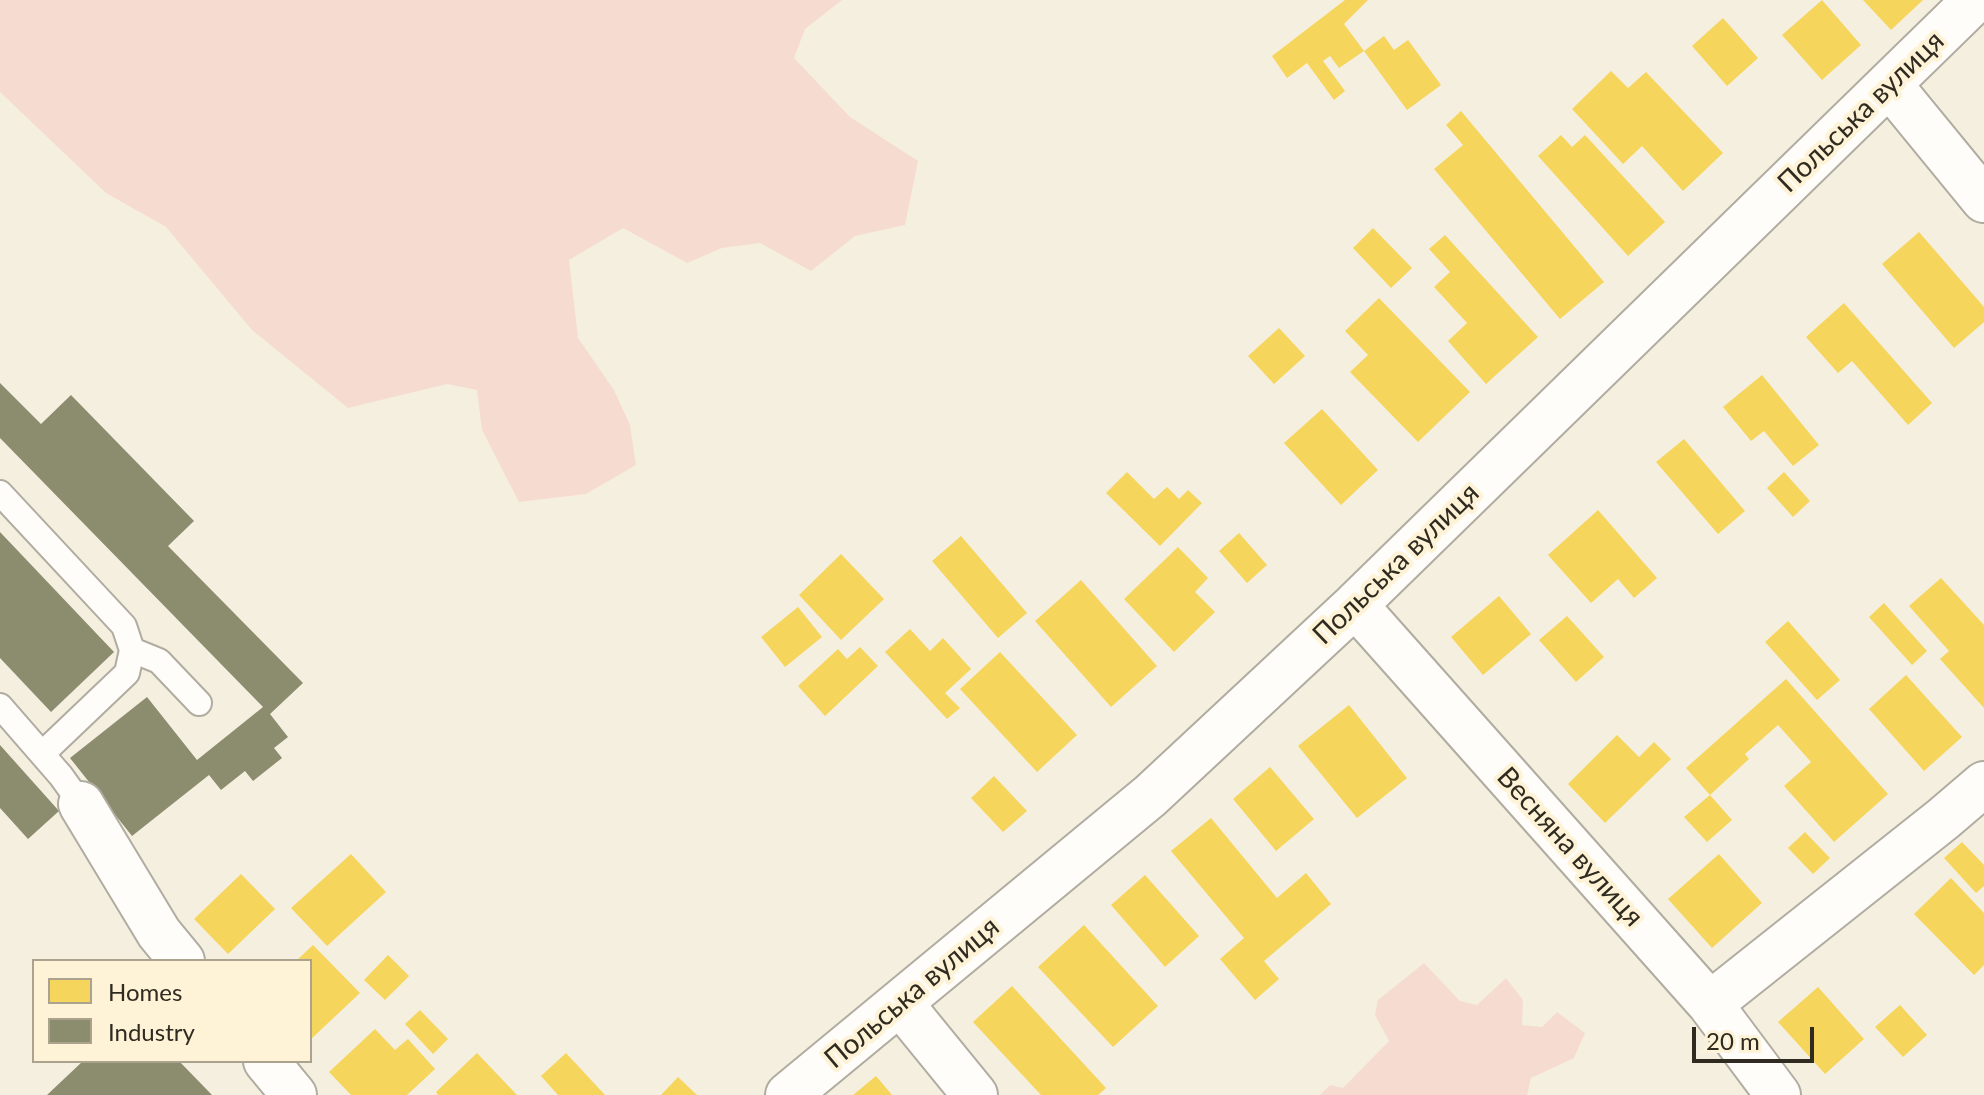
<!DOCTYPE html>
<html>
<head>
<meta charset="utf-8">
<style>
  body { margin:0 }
  #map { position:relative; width:1984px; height:1095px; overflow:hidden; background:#f5efe0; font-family:Lato,sans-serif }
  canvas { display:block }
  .legend { position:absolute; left:32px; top:959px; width:280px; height:104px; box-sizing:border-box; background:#fef3d7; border:2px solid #aba38e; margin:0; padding:10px 14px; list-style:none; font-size:24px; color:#2f2b20 }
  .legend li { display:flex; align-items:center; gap:16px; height:40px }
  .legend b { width:40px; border:2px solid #aba38e }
  .scale { position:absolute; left:1692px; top:1027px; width:122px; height:36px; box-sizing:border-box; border:4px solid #2f2b20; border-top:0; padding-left:10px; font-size:24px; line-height:28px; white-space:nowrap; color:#2f2b20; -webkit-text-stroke:6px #fef3d7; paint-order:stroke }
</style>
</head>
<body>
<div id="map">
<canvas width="1984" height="1095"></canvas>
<ul class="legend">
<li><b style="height:22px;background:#f6d55c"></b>Homes</li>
<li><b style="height:22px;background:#8c8c6e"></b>Industry</li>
</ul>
<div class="scale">20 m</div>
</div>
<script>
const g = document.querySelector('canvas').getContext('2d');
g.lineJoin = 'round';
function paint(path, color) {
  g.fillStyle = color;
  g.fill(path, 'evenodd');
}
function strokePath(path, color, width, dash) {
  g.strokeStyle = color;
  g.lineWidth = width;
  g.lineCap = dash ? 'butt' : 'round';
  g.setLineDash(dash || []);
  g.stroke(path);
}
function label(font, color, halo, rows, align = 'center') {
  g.font = font + ' Lato,sans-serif';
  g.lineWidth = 8;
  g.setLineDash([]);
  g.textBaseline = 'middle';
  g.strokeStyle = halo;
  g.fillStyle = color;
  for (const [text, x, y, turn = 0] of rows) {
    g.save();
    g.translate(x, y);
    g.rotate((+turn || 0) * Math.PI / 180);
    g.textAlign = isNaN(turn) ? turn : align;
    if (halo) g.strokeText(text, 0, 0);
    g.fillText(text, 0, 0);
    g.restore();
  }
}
paint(new Path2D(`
  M 0,0 L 842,0 L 805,29 L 794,58 L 850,117 L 918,161 L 905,225 L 855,236 L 811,271 L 760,243 L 722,248 L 687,263 L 623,228 L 569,260 L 578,338 L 614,390 L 630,425 L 636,465 L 586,494 L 519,502 L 482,430 L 477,390 L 447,384 L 348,408 L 252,330 L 166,227 L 106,193 L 0,92 Z
  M 1424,963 L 1460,1001 L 1477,1005 L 1506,978 L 1523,1000 L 1522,1025 L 1542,1027 L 1557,1012 L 1585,1033 L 1574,1058 L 1531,1078 L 1527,1095 L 1320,1095 L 1330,1085 L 1343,1088 L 1389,1041 L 1375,1015 L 1378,1000 Z`), '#f6dcd0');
paint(new Path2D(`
  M 1345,0 L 1368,0 L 1344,24 L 1364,51 L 1339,68 L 1330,56 L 1323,61 L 1345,91 L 1334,100 L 1307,63 L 1287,78 L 1272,56 Z
  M 1822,0 L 1861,45 L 1822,80 L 1782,35 Z
  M 1863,0 L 1923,0 L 1891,30 Z
  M 1723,18 L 1758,58 L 1727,86 L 1692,46 Z
  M 1384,36 L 1394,50 L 1408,40 L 1441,85 L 1407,110 L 1364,51 Z
  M 1611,71 L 1628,88 L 1646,72 L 1723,153 L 1683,191 L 1642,146 L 1623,164 L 1572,109 Z
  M 1461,111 L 1604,282 L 1560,319 L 1434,169 L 1463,145 L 1446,125 Z
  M 1561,135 L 1572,147 L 1585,135 L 1665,222 L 1628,256 L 1538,156 Z
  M 1373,228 L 1412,268 L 1391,288 L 1353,248 Z
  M 1919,232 L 1984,307 L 1984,322 L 1954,348 L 1882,264 Z
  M 1445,235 L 1538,337 L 1486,384 L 1448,341 L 1467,323 L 1434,287 L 1450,272 L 1429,249 Z
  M 1379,298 L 1470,392 L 1418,442 L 1350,372 L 1368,355 L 1345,331 Z
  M 1844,303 L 1932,403 L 1908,425 L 1852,361 L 1838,373 L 1806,337 Z
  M 1279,328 L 1305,356 L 1274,384 L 1248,356 Z
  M 1762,375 L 1819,445 L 1793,466 L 1764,431 L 1751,441 L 1723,407 Z
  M 1322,409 L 1378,470 L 1341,505 L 1284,443 Z
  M 1684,439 L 1745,511 L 1718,534 L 1656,462 Z
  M 1127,472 L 1154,499 L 1167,487 L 1179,499 L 1188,490 L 1202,503 L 1160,546 L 1106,493 Z
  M 1784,472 L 1810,501 L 1793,517 L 1767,488 Z
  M 1598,510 L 1657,578 L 1634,598 L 1618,579 L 1591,603 L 1548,555 Z
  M 1239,533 L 1267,565 L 1247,583 L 1219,551 Z
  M 961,536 L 1027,613 L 998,638 L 932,561 Z
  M 1178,547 L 1208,578 L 1195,592 L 1215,612 L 1174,652 L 1124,599 Z
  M 841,554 L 884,599 L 841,640 L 799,595 Z
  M 1941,578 L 1984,625 L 1984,708 L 1940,659 L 1949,651 L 1909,606 Z
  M 1081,580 L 1157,666 L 1111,707 L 1035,621 Z
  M 1499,596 L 1531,634 L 1483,675 L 1451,637 Z
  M 1884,603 L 1927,651 L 1912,665 L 1869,617 Z
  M 798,607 L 822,637 L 785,667 L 761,637 Z
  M 1567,616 L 1604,657 L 1576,682 L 1539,640 Z
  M 1788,621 L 1840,680 L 1817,700 L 1765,642 Z
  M 910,629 L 930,651 L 943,638 L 971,669 L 945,693 L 960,708 L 947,719 L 885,652 Z
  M 860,647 L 878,666 L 825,716 L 798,686 L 838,649 L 847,659 Z
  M 1000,652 L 1077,735 L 1037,772 L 960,689 Z
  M 1906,675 L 1962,737 L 1924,771 L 1869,709 Z
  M 1786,679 L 1888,794 L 1834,842 L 1784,786 L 1811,762 L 1778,725 L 1745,754 L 1749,759 L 1710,795 L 1686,768 Z
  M 1349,705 L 1407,778 L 1357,818 L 1298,746 Z
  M 1617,735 L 1639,757 L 1654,742 L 1671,759 L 1605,823 L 1568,784 Z
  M 1270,767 L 1314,819 L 1276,851 L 1233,799 Z
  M 994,776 L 1027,811 L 1003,832 L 971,798 Z
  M 1710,795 L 1732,820 L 1707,842 L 1684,817 Z
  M 1211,818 L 1277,898 L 1306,873 L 1331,904 L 1264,961 L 1279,979 L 1255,1000 L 1220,959 L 1244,938 L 1171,851 Z
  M 1805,832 L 1830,858 L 1813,874 L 1788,848 Z
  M 1962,842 L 1984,865 L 1984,886 L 1976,893 L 1944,858 Z
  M 351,854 L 386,892 L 327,946 L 291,908 Z
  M 1719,854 L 1762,903 L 1712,948 L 1668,899 Z
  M 241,874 L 275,909 L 228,954 L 194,919 Z
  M 1145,875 L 1199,936 L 1165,967 L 1111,905 Z
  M 1951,878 L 1984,913 L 1984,965 L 1974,975 L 1914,914 Z
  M 1084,925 L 1158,1006 L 1113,1047 L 1038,967 Z
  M 313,945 L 360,993 L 310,1040 L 310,961 L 296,961 Z
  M 388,955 L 409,976 L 385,1000 L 364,980 Z
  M 1012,986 L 1106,1088 L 1098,1095 L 1041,1095 L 973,1022 Z
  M 1818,987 L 1864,1039 L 1825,1074 L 1778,1022 Z
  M 1900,1005 L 1927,1035 L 1903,1057 L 1875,1027 Z
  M 420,1010 L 448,1039 L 433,1054 L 405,1024 Z
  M 375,1029 L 395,1050 L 408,1039 L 435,1069 L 407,1095 L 351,1095 L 329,1072 Z
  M 477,1053 L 517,1095 L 438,1095 L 436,1092 Z
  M 566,1053 L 605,1095 L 558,1095 L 541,1076 Z
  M 876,1076 L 892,1095 L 853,1095 Z
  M 678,1077 L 697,1095 L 661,1095 Z`), '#f6d55c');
paint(new Path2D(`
  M 0,383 L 41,424 L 71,395 L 194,521 L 168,546 L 303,683 L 270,714 L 288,737 L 274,748 L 282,758 L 253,781 L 245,771 L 221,790 L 209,775 L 132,836 L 70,758 L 147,697 L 197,760 L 263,707 L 0,438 Z
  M 0,532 L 114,652 L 51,712 L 0,658 Z
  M 0,745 L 59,811 L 28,839 L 0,808 Z
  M 83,1061 L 179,1061 L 212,1095 L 47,1095 Z`), '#8c8c6e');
const service = new Path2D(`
  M 0,493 L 124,626 L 132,650 L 127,673 L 42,754
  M 132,650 L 159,661 L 199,703
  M 0,706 L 61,776 L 81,804`);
const minor = new Path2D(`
  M 1889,84 L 1984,200
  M 1355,605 L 1710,1004 L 1778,1095
  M 81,804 L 159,933 L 182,961
  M 900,1003 L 975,1095
  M 1710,1004 L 1943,819 L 1984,784
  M 266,1061 L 294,1095
  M 788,1095 L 1150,796 L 1355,605 L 1975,0`);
strokePath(service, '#b1aca0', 28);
strokePath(minor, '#b1aca0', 48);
strokePath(service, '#fefdfa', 24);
strokePath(minor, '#fefdfa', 44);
label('28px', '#2f2b20', '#fef3d7', [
  ["Польська вулиця",1861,112,-44],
  ["Польська вулиця",1396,564,-44],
  ["Весняна вулиця",1570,847,48],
  ["Польська вулиця",912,993,-40]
]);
</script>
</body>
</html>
